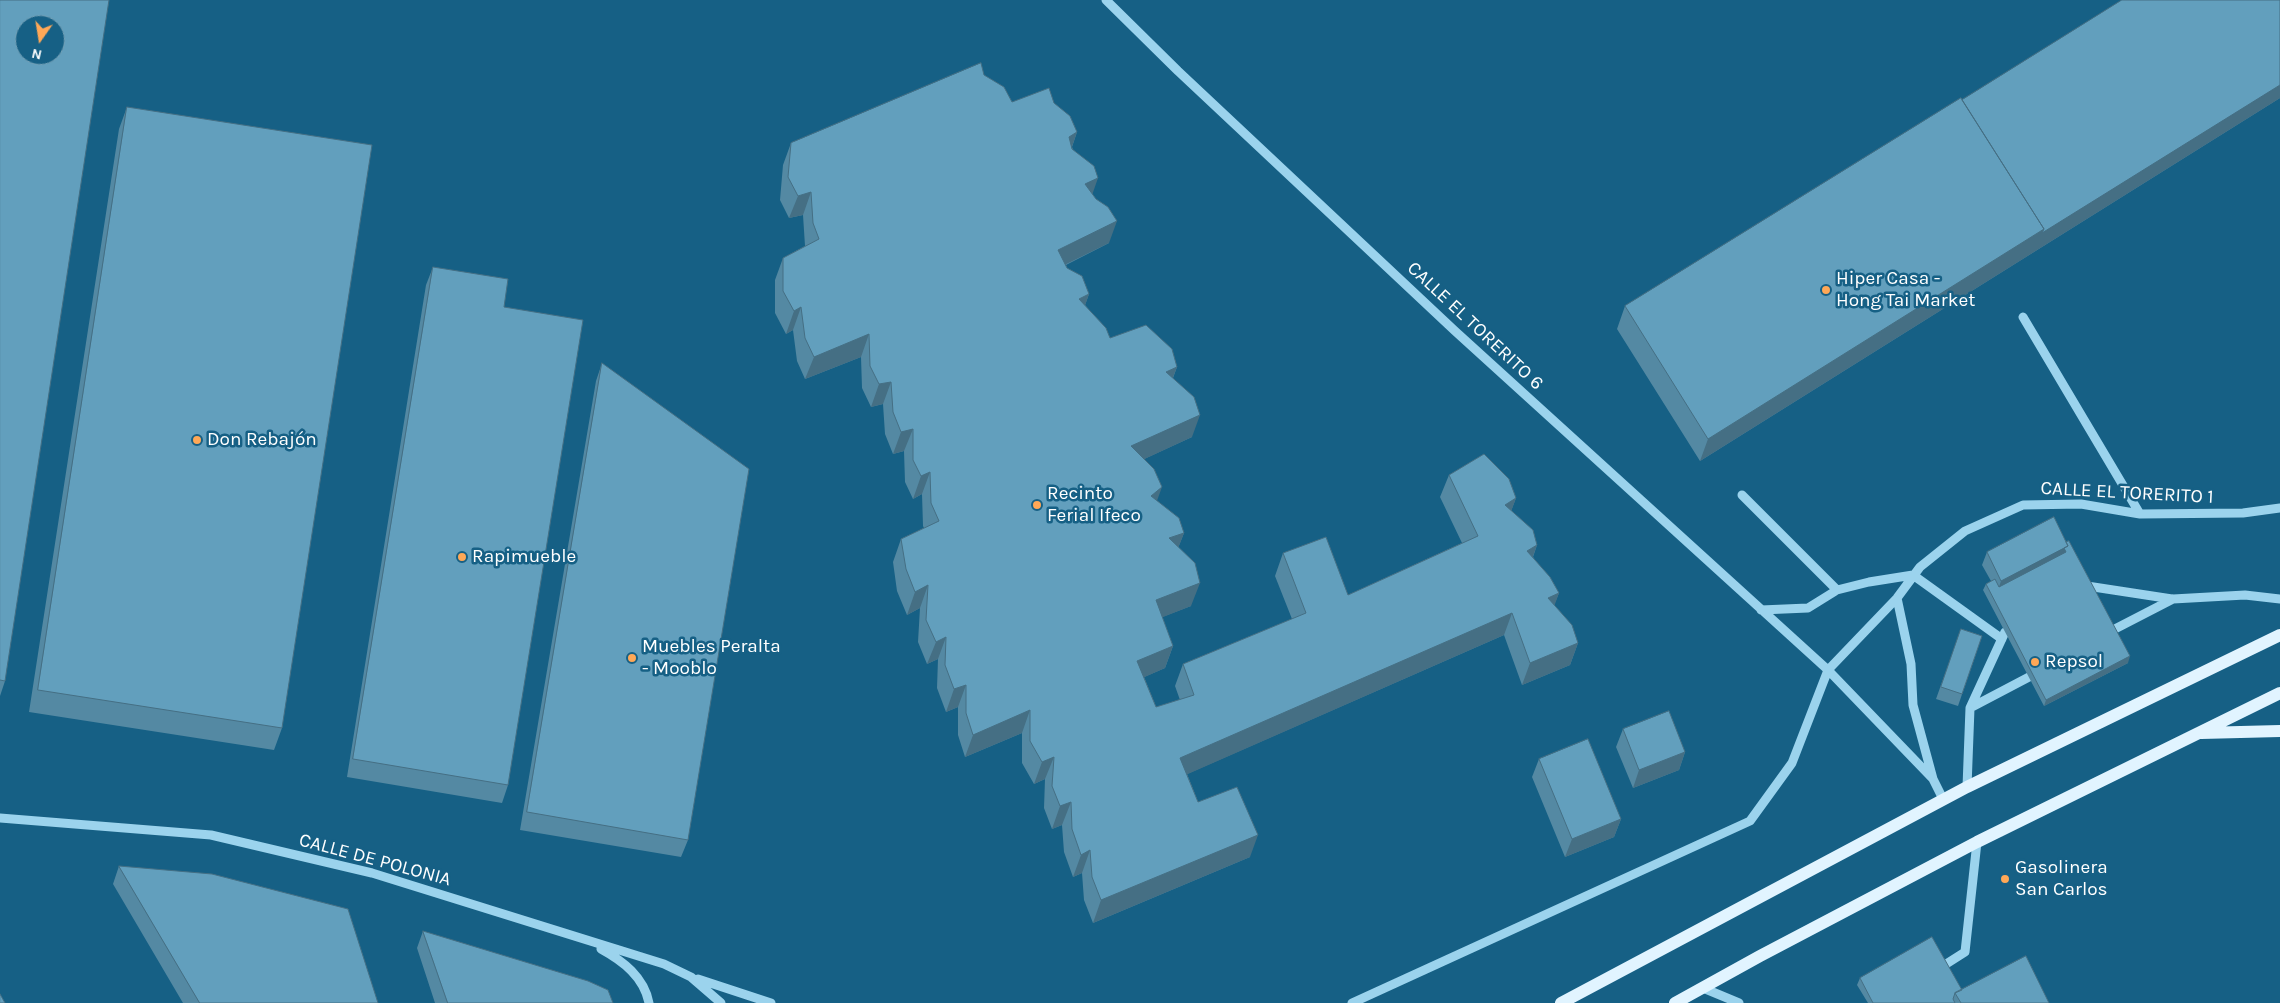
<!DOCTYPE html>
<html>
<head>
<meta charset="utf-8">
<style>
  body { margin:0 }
  #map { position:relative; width:2280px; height:1003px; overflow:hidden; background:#166085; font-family:Karla,sans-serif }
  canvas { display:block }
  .north { position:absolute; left:15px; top:15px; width:50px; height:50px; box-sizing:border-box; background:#166085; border:1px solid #73a0b6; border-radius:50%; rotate:193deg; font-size:14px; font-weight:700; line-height:20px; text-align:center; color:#fff }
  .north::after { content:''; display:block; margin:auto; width:18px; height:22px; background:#ffa857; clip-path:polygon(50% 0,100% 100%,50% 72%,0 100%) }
</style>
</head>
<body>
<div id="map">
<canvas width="2280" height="1003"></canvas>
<div class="north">N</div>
</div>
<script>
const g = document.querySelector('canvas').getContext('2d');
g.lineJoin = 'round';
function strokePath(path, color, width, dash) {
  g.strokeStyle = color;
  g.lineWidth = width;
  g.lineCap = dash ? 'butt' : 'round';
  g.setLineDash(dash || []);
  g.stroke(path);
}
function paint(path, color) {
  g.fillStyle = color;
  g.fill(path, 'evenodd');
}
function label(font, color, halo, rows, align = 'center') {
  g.font = font + ' Karla,sans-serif';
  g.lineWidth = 5;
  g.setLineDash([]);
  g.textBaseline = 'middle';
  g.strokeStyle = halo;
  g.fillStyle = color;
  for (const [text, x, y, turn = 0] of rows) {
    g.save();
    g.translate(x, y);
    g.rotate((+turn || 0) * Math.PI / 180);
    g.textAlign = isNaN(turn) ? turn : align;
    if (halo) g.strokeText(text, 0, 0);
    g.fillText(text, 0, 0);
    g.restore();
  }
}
strokePath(new Path2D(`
  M 1106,0 L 1178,71 L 1455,331 L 1828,670 L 1933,779
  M 2023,317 L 2140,514
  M 1742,495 L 1837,590
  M 2087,586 L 2172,599
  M 1897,598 L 1911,664 L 1913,705 L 1933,779 L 1943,799
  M 1761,610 L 1808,608 L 1837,590 L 1869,582 L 1913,575 L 2002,639
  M 2111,631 L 2173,599 L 2245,595 L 2280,599
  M 1970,708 L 2005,632
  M 1967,787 L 1970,708 L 2029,677
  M 0,818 L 211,835 L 372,873 L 664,964 L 691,977 L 721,1003
  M 601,949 C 623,961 644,977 649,1003
  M 1943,966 L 1965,952 L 1977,842
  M 698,979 L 771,1003
  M 1703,988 L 1739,1003
  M 1352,1003 L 1750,821 L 1792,763 L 1828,670 L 1897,598 L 1920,567 L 1965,531 L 2023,505 L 2081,504 L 2140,514 L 2243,513 L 2280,508`), '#9bd3ed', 9);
strokePath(new Path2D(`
  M 2201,733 L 2280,731
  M 1561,1003 L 1967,787 L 2280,635
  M 1675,1003 L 1760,956 L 1977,842 L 2280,693`), '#e1f4ff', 12);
paint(new Path2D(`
  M 0,0 L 5,681 L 0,696 Z
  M 2280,0 L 2280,98 L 1700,461 L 1617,329 L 1625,306 L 1962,100 Z
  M 984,75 L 1012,102 L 1054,103 L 1077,132 L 1072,147 L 1092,194 L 1109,243 L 1066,265 L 1067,268 L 1089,294 L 1085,305 L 1110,338 L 1177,367 L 1173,378 L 1192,437 L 1144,459 L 1157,501 L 1184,533 L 1178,548 L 1191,606 L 1162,617 L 1173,646 L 1165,668 L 1144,677 L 1156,707 L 1180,700 L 1175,686 L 1183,664 L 1292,619 L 1275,576 L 1283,553 L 1348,595 L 1462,543 L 1440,497 L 1449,475 L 1516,498 L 1511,511 L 1537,545 L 1533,557 L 1559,593 L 1554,605 L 1578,643 L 1570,665 L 1522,685 L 1504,635 L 1187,774 L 1198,802 L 1250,857 L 1093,923 L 1084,900 L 1082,873 L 1073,877 L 1064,852 L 1062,825 L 1052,829 L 1044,808 L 1045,779 L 1034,784 L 1022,763 L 1022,733 L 965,757 L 958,735 L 958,707 L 946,712 L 937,688 L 938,659 L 927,664 L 918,642 L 920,608 L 907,615 L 897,591 L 893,562 L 901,539 L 924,528 L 923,526 L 922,494 L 913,499 L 905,482 L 904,451 L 893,454 L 885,434 L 883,404 L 871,407 L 862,388 L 861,357 L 805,379 L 797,361 L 793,330 L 786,334 L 775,313 L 775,280 L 783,258 L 805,246 L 803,215 L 789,218 L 780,200 L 783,165 L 791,143 Z
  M 127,107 L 282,728 L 274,750 L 29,712 L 119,129 Z
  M 433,267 L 504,307 L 508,785 L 502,803 L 347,777 L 426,285 Z
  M 602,363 L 688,840 L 681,857 L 520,830 L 596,381 Z
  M 1987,552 L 2128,663 L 2044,706 L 1983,590 L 1986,584 L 1991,581 L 1982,565 Z
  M 1961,629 L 1982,636 L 1958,706 L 1936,699 Z
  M 1623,729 L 1685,752 L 1679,770 L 1633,788 L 1616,747 Z
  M 1539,759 L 1621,819 L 1614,837 L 1565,857 L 1532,777 Z
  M 119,866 L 378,1003 L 183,1003 L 113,884 Z
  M 423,931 L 613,1003 L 435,1003 L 417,948 Z
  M 1860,978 L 1962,990 L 2049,1003 L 1868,1003 L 1857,985 Z`), '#5489a3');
paint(new Path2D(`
  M 2280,85 L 2280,98 L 1700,461 L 1708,439 L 2044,229 Z
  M 1077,132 L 1069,155 L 1069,137 Z
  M 1098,178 L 1090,201 L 1085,184 Z
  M 811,192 L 803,215 L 789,218 L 798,196 Z
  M 1117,221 L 1109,243 L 1050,272 L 1058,250 Z
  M 1089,294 L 1081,317 L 1079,299 Z
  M 801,307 L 793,330 L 786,334 L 794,311 Z
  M 869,334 L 861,357 L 805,379 L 814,357 Z
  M 1177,367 L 1168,390 L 1166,372 Z
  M 891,382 L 883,404 L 871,407 L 879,384 Z
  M 1200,415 L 1192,437 L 1123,469 L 1131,446 Z
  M 913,429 L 904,451 L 893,454 L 901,432 Z
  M 930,472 L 922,494 L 913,499 L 921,476 Z
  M 1162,487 L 1154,509 L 1151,496 Z
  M 1516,498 L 1508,520 L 1505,505 Z
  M 1184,533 L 1175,556 L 1169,538 Z
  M 1537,545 L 1529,567 L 1527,551 Z
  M 2068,546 L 2064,558 L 1997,593 L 2001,581 Z
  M 1200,583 L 1191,606 L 1148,623 L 1156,600 Z
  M 928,585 L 920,608 L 907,615 L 915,592 Z
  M 1559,593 L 1551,615 L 1548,598 Z
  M 1512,613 L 1504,635 L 1172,781 L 1180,758 Z
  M 946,637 L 938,659 L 927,664 L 936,642 Z
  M 1578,643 L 1570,665 L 1522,685 L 1530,663 Z
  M 1173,646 L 1165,668 L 1129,684 L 1137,661 Z
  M 2130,656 L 2128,663 L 2044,706 L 2046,700 Z
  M 966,685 L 958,707 L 946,712 L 954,689 Z
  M 1030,710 L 1022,733 L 965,757 L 973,735 Z
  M 1685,752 L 1679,770 L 1633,788 L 1639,770 Z
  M 1054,757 L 1045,779 L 1034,784 L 1042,762 Z
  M 1071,802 L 1062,825 L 1052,829 L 1060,806 Z
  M 1621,819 L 1614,837 L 1565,857 L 1572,839 Z
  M 1258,835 L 1250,857 L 1093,923 L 1101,900 Z
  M 1090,850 L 1082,873 L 1073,877 L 1081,855 Z`), '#456f84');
const building = new Path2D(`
  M 0,0 L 109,0 L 5,681 L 0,680 ZM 25,25 L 55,25 L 55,55 L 25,55 Z
  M 2122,0 L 2280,0 L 2280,85 L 2042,233 L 2044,229 L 1962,100 Z
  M 981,63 L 984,75 L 1004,87 L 1012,102 L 1049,88 L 1054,103 L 1070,116 L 1077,132 L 1069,137 L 1072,149 L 1094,166 L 1098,178 L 1085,184 L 1096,199 L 1108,207 L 1117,221 L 1058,250 L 1067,268 L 1082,276 L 1089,294 L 1079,299 L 1106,328 L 1110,338 L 1146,325 L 1172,349 L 1177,367 L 1166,372 L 1194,397 L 1200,415 L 1131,446 L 1154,469 L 1162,487 L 1151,496 L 1179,518 L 1184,533 L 1169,538 L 1195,563 L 1200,583 L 1156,600 L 1173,646 L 1137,661 L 1156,707 L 1194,695 L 1183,664 L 1306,613 L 1283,553 L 1326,537 L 1348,595 L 1478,536 L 1449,475 L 1484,454 L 1509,479 L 1516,498 L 1505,505 L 1533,530 L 1537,545 L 1527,551 L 1550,577 L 1559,593 L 1548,598 L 1572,625 L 1578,643 L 1530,663 L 1512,613 L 1180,758 L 1198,802 L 1237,787 L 1258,835 L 1101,900 L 1092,877 L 1090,850 L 1081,855 L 1072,829 L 1071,802 L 1060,806 L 1052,786 L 1054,757 L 1042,762 L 1030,741 L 1030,710 L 973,735 L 966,713 L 966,685 L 954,689 L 945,665 L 946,637 L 936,642 L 926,620 L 928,585 L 915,592 L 906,569 L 901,539 L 939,521 L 931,503 L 930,472 L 921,476 L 913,460 L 913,429 L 901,432 L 893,412 L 891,382 L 879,384 L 870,366 L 869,334 L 814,357 L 805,338 L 801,307 L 794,311 L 783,291 L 783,258 L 819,239 L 813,223 L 811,192 L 798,196 L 788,177 L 791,143 Z
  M 1961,98 L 2044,229 L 1708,439 L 1625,306 Z
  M 127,107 L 372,145 L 282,728 L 38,690 Z
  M 433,267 L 508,279 L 504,307 L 583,320 L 508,785 L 353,759 Z
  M 602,363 L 749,469 L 688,840 L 527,812 Z
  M 2054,517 L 2068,546 L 2001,581 L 1987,552 Z
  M 2069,541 L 2130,656 L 2046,700 L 1986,584 L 1995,579 L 1999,587 L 2066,552 L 2064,548 L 2068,546 L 2066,542 Z
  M 1961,629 L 1982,636 L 1962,694 L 1941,687 Z
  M 1669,711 L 1685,752 L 1639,770 L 1623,729 Z
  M 1588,739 L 1621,819 L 1572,839 L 1539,759 Z
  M 119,866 L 212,874 L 348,909 L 378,1003 L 200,1003 Z
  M 423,931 L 588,981 L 608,990 L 613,1003 L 448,1003 Z
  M 1932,937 L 1962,990 L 1955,993 L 1953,999 L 1955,1003 L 1873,1003 L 1860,978 Z
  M 2026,956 L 2049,1003 L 1961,1003 L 1955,993 Z
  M 0,994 L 5,1003 L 0,1003 Z`);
paint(building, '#629fbd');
strokePath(building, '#456f84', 1);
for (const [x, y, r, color] of [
  [1826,290,5,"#ffa857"],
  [197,440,5,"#ffa857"],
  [1037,505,5,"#ffa857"],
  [462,557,5,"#ffa857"],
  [632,658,5,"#ffa857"],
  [2035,662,5,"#ffa857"],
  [2005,879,5,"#ffa857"]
]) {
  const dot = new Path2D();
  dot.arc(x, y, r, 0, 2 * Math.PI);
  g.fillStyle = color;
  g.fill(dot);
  strokePath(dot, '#166085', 2);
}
label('19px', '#fff', '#166085', [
  ["Hiper Casa -",1836,279],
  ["Hong Tai Market",1836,301],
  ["Don Rebajón",207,440],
  ["Recinto",1047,494],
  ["Ferial Ifeco",1047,516],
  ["Rapimueble",472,557],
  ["Muebles Peralta",642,647],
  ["- Mooblo",642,669],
  ["Repsol",2045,662],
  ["Gasolinera",2015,868],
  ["San Carlos",2015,890]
], 'left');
label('19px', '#fff', '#166085', [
  ["CALLE EL TORERITO 6",1475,326,43],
  ["CALLE EL TORERITO 1",2127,493,3],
  ["CALLE DE POLONIA",375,860,15]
]);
</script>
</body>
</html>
